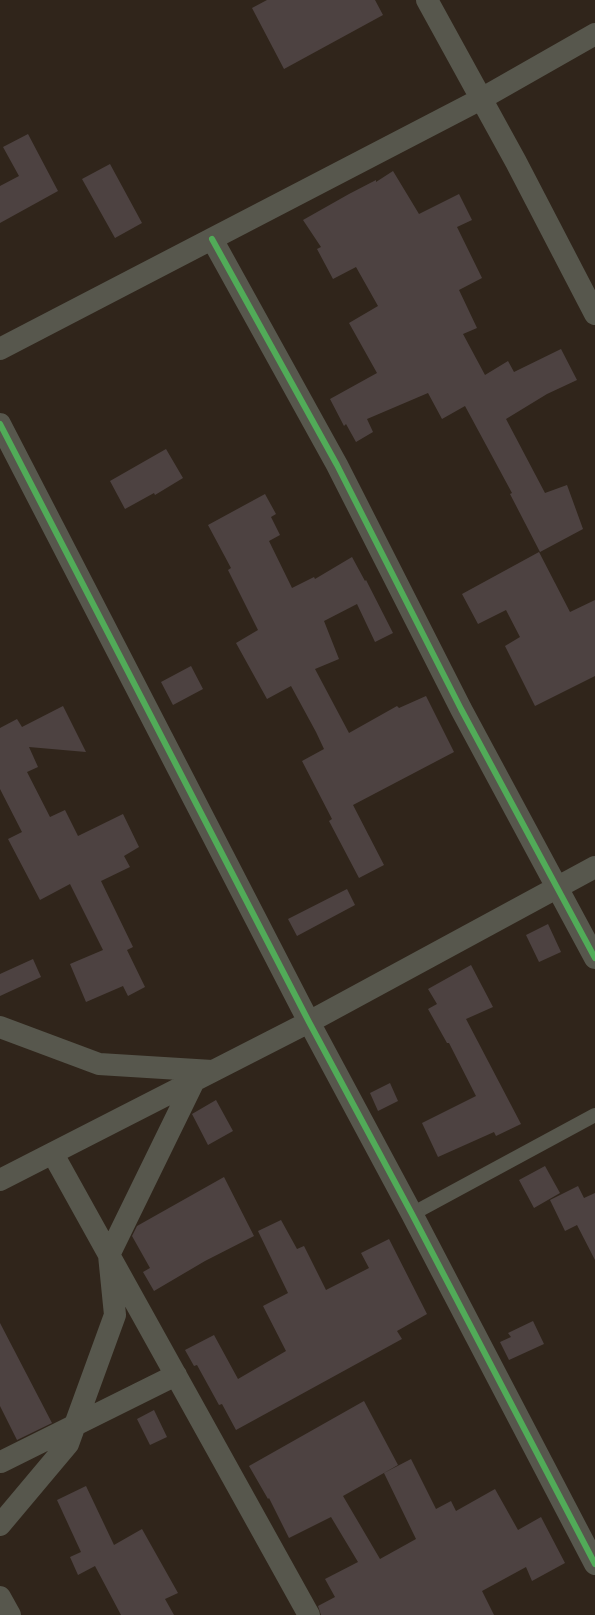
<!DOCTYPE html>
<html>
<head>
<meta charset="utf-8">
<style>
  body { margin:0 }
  canvas { display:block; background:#30251b }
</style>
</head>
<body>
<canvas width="595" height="1615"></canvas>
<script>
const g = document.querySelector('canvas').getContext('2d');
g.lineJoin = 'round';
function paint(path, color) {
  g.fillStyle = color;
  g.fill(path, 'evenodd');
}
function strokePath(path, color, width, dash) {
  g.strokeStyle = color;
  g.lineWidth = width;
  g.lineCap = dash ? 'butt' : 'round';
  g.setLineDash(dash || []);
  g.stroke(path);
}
paint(new Path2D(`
  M 267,0 L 375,0 L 383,15 L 284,69 L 252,8 Z
  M 28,134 L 58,191 L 0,223 L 0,186 L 19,176 L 3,147 Z
  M 110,164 L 142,223 L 115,238 L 82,179 Z
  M 393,171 L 419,214 L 459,194 L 472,220 L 457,227 L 482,278 L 459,290 L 477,328 L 463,334 L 485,375 L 508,361 L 514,372 L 561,349 L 577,380 L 547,394 L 506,419 L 545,493 L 567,485 L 583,529 L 540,552 L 510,494 L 512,493 L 465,406 L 442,419 L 428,393 L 367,419 L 373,432 L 356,442 L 346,424 L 344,426 L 330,399 L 377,373 L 349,323 L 378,306 L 356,267 L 333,279 L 317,249 L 321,247 L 303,220 L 349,194 L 376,180 L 376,182 Z
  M 166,449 L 183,478 L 155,495 L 154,493 L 125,509 L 110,481 Z
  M 265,494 L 276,514 L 271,517 L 280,535 L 269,541 L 292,588 L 314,577 L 315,579 L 352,557 L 365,581 L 366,580 L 393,633 L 375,642 L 357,604 L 324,621 L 339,659 L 315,669 L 349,733 L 397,706 L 399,708 L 426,696 L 454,752 L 353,805 L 384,865 L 359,878 L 329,821 L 332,819 L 302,761 L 324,749 L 316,732 L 291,686 L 267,699 L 236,643 L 258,630 L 228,570 L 231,568 L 208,525 Z
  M 539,552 L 570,612 L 595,600 L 595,676 L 535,706 L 505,646 L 520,637 L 506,610 L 478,624 L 462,594 Z
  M 191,666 L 203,689 L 173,705 L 161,682 Z
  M 63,706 L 86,752 L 29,747 L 38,767 L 27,772 L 50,817 L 65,810 L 78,836 L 123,814 L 139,847 L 124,856 L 130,867 L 101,881 L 133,947 L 127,950 L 145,987 L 128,996 L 123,986 L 86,1002 L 70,964 L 103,950 L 70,884 L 40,900 L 8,839 L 22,832 L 0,789 L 0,728 L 17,719 L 22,727 Z
  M 347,889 L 355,905 L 297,936 L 288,919 Z
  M 548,924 L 561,952 L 539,962 L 526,935 Z
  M 33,959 L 41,977 L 0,996 L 0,974 Z
  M 471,965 L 493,1007 L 466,1019 L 521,1124 L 496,1136 L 494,1132 L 438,1157 L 422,1123 L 476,1096 L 449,1043 L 447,1043 L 428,1009 L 437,1004 L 428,989 Z
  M 390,1083 L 398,1101 L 378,1111 L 370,1093 Z
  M 216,1100 L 233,1131 L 208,1145 L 192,1114 Z
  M 545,1166 L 560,1193 L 534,1208 L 519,1180 Z
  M 224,1177 L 254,1236 L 205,1261 L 154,1291 L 143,1272 L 150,1268 L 132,1236 L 137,1226 Z
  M 578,1186 L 584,1198 L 595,1193 L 595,1260 L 577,1225 L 565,1231 L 550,1200 Z
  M 281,1220 L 297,1249 L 304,1246 L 326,1290 L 369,1268 L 361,1253 L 389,1239 L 427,1314 L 397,1331 L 402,1339 L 236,1430 L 222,1404 L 219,1405 L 197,1365 L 194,1366 L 185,1350 L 214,1335 L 238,1379 L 286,1351 L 263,1306 L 288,1293 L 258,1231 Z
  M 533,1321 L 544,1344 L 509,1360 L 500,1342 L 511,1337 L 508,1333 Z
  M 0,1323 L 52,1423 L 17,1440 L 0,1406 Z
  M 364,1401 L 398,1465 L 343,1496 L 380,1559 L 416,1539 L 384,1473 L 411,1459 L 436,1509 L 451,1501 L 456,1511 L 495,1489 L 518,1530 L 541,1517 L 565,1563 L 532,1581 L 526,1567 L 482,1591 L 494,1615 L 321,1615 L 318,1606 L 335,1597 L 325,1579 L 358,1562 L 331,1517 L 289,1538 L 269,1498 L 268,1499 L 249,1466 Z
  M 154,1410 L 167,1437 L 150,1445 L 137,1419 Z
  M 86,1486 L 114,1545 L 142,1529 L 178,1593 L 165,1599 L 174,1615 L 121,1615 L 95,1566 L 78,1575 L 70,1557 L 81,1552 L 57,1500 Z`), '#4d4241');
strokePath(new Path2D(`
  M 412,1214 L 595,1115`), '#57574d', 14);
strokePath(new Path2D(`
  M 427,0 L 516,162 L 595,314
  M 212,239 L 337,465 L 461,709 L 595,958
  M 0,349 L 481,99 L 595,34
  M 0,424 L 309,1022 L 412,1214 L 595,1564
  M 0,1027 L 99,1064 L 212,1071
  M 53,1154 L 309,1615
  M 0,1180 L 309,1022 L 595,867
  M 1,1462 L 176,1375
  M 0,1525 L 68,1444 L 115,1315 L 109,1255 L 194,1081
  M 0,1597 L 10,1615`), '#57574d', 22);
strokePath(new Path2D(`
  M 212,239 L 337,465 L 461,709 L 595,958
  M 0,424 L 309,1022 L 412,1214 L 595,1564`), '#51ab58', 6);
</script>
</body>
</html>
